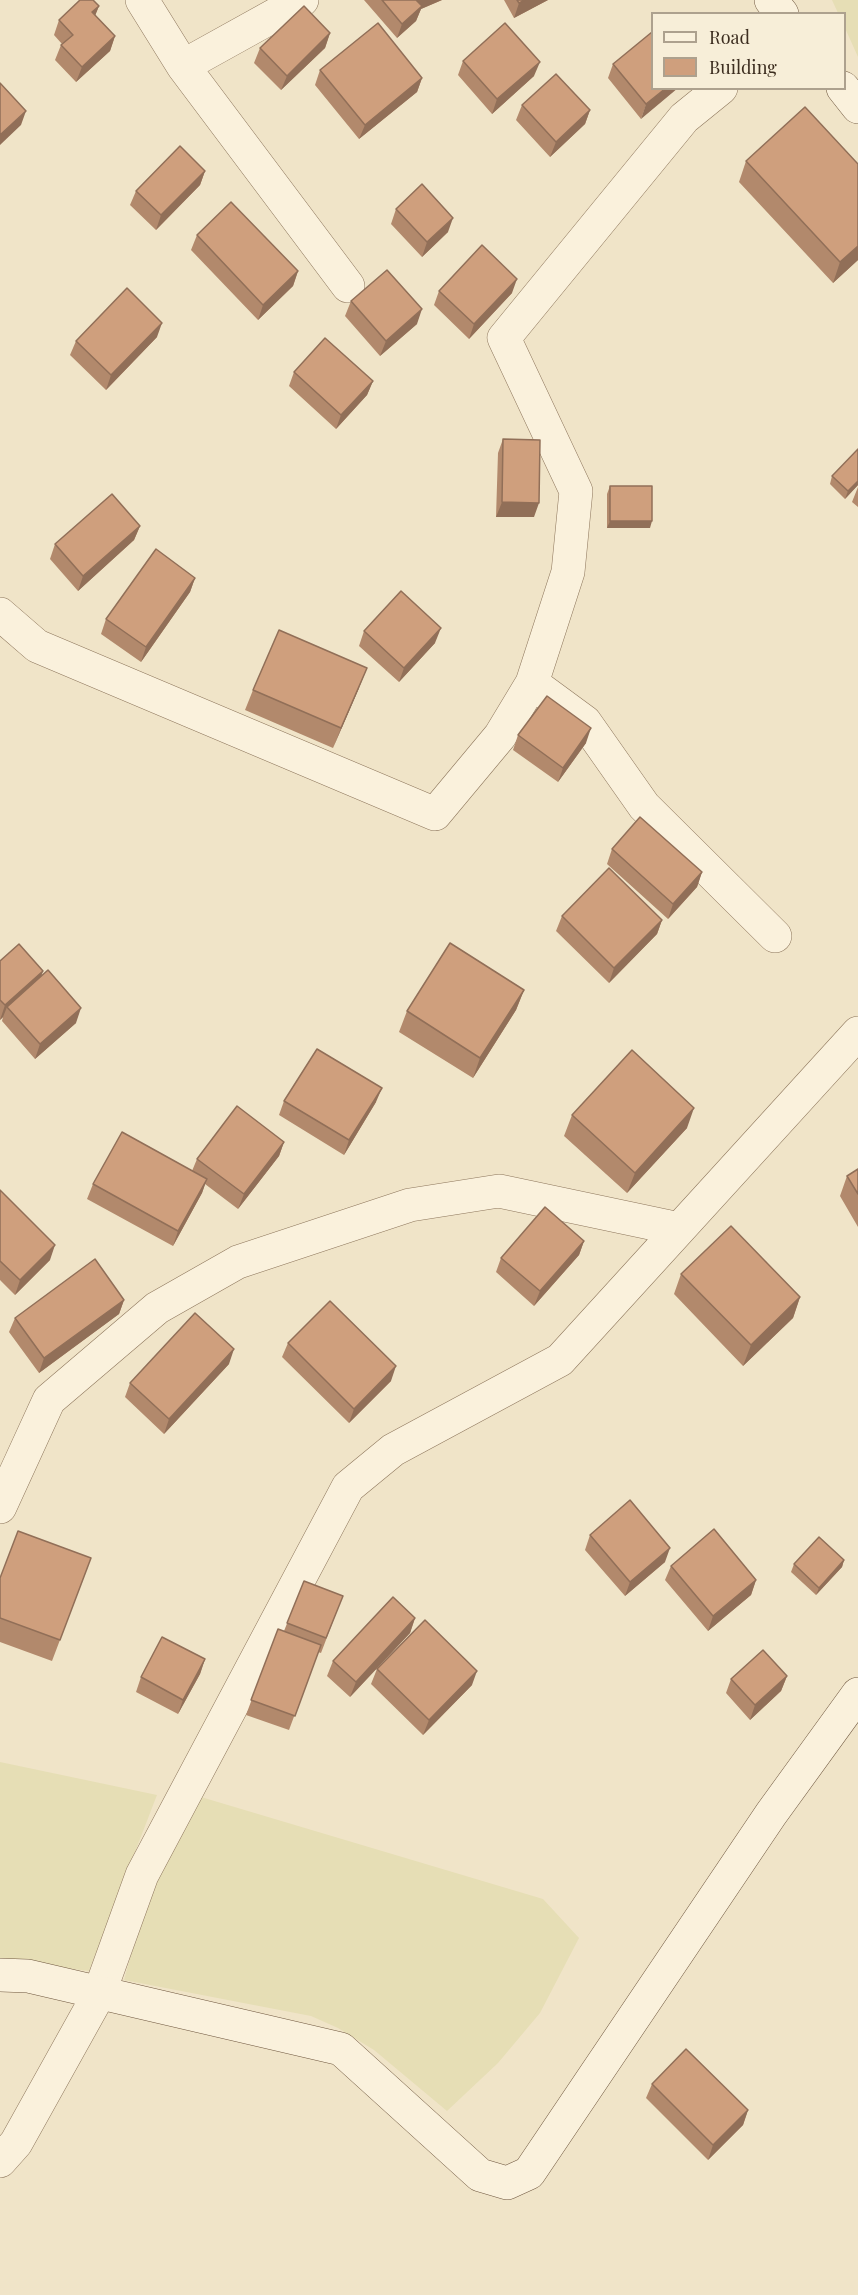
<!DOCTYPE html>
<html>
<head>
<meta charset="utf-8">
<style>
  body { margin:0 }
  #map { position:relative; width:858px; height:2295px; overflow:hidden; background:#f0e4c8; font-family:"Playfair Display",serif }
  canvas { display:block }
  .legend { position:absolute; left:651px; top:12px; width:195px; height:78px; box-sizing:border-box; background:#f7eed8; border:2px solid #ada18e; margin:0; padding:8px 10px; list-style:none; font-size:18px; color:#3d2e20 }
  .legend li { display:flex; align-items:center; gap:12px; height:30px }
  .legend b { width:30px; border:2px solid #ada18e }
</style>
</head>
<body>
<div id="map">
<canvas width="858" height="2295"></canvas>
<ul class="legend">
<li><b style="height:8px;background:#faf1dc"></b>Road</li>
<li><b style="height:16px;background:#cf9f7d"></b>Building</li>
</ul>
</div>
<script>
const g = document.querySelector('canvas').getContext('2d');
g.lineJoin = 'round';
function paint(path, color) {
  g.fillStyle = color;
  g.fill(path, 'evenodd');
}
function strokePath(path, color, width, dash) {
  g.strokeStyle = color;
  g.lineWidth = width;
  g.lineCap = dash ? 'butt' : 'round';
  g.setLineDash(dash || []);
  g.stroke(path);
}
paint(new Path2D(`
  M 832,0 L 858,0 L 858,57 L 845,28 L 844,14 L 838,13 Z
  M 0,1762 L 157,1795 L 89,1971 L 0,1960 Z
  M 201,1797 L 543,1899 L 579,1938 L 540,2013 L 498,2063 L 447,2111 L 374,2050 L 338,2028 L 311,2016 L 124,1980 L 148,1893 Z`), '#e6deb5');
const street = new Path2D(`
  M 142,0 L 183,66 L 348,286
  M 183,66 L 302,0
  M 0,614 L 37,646 L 435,814 L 500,736 L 532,683 L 568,572 L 576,491 L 504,338 L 684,118 L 721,88
  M 532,683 L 585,722 L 644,806 L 775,936
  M 0,1507 L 49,1400 L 157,1308 L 238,1262 L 410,1205 L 499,1191 L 679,1229
  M 0,2161 L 16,2143 L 99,1994 L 142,1875 L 348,1487 L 393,1450 L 560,1360 L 858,1033`);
const secondary = new Path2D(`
  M 771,0 L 782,14
  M 843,88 L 858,107
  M 0,1975 L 28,1976 L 341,2049 L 480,2175 L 507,2183 L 529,2173 L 771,1814 L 858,1694`);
strokePath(street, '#8d765c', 34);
strokePath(secondary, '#6f573f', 34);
strokePath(street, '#faf1dc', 33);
strokePath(secondary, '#faf1dc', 33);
paint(new Path2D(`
  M 364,0 L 442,0 L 421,9 L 416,21 L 397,38 Z
  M 504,0 L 548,0 L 514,18 Z
  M 99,6 L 95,15 L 115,36 L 110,51 L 76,82 L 55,60 L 61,45 L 62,44 L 54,35 L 59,20 Z
  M 330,33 L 325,48 L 281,90 L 254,63 L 260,48 Z
  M 463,61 L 534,76 L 492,114 L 458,75 Z
  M 613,64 L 652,88 L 641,119 L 608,78 Z
  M 320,70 L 422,78 L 417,92 L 359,139 L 315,85 Z
  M 522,105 L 590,110 L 585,124 L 550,157 L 516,120 Z
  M 746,161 L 858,164 L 858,260 L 833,283 L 739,182 Z
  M 205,171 L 200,185 L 156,230 L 130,205 L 136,191 Z
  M 396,209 L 448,232 L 422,257 L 391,224 Z
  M 197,235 L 298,271 L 293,286 L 258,320 L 191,250 Z
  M 439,291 L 512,293 L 469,339 L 434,305 Z
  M 351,301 L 417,324 L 380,356 L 345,316 Z
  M 157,337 L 106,390 L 70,355 L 76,341 Z
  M 294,372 L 373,381 L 367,395 L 336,429 L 289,386 Z
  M 503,439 L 534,517 L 496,517 L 498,453 Z
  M 832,476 L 858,485 L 845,499 L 830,484 Z
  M 610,486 L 650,528 L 607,528 L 607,494 Z
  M 858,487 L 858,507 L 852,502 Z
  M 140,526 L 134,540 L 78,591 L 50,559 L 55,544 Z
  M 195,578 L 190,592 L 141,662 L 101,634 L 106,619 Z
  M 364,631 L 435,643 L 399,682 L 359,646 Z
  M 359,688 L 333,748 L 245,710 L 253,690 Z
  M 518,735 L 586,743 L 558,782 L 513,750 Z
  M 612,849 L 702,872 L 697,887 L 668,919 L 607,864 Z
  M 562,916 L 662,920 L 657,934 L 609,983 L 556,931 Z
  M 0,961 L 43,971 L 41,977 L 76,1023 L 35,1059 L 2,1021 L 3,1017 L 0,1020 Z
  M 524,990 L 516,1010 L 473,1078 L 399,1032 L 407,1011 Z
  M 284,1101 L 376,1102 L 344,1155 L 279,1115 Z
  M 572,1115 L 687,1128 L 627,1193 L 564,1136 Z
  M 284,1142 L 279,1156 L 238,1209 L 205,1184 L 202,1193 L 173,1246 L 87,1199 L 93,1184 L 192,1171 L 197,1159 Z
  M 858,1169 L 858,1227 L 840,1196 L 847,1176 Z
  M 0,1190 L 50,1260 L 15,1295 L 0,1280 Z
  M 584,1241 L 579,1255 L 534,1306 L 496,1272 L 501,1258 Z
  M 681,1274 L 800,1297 L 793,1318 L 743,1366 L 674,1294 Z
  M 124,1300 L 119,1314 L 39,1373 L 9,1332 L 15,1318 Z
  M 288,1343 L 391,1381 L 349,1423 L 282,1357 Z
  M 229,1364 L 164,1434 L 125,1397 L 130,1383 Z
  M 590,1535 L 665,1562 L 625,1596 L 585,1550 Z
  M 91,1558 L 52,1661 L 0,1642 L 0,1578 Z
  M 844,1560 L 842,1567 L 816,1595 L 791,1572 L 794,1564 Z
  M 671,1566 L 756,1580 L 751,1595 L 708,1631 L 665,1580 Z
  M 304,1581 L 337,1611 L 321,1653 L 318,1652 L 289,1730 L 246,1715 L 278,1629 L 284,1631 Z
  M 415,1618 L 410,1633 L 350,1697 L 327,1676 L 333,1661 Z
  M 205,1659 L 200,1674 L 178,1714 L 136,1692 L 141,1677 Z
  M 377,1669 L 472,1685 L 423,1735 L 371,1684 Z
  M 787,1676 L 781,1691 L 750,1720 L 726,1693 L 731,1679 Z
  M 652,2084 L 748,2110 L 743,2125 L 708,2160 L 646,2098 Z`), '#b2896c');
paint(new Path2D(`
  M 414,0 L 442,0 L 421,9 L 416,21 L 397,38 L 402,24 Z
  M 525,0 L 548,0 L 514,18 L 519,3 Z
  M 99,6 L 93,21 L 92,12 Z
  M 330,33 L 325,48 L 281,90 L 287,76 Z
  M 115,36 L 110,51 L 76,82 L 82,67 Z
  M 540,62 L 534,76 L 492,114 L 497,99 Z
  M 422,78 L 417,92 L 359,139 L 365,125 Z
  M 666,88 L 678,88 L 641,119 L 646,104 Z
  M 590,110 L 585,124 L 550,157 L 556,142 Z
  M 26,111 L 21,125 L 0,145 L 0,135 Z
  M 205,171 L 200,185 L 156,230 L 161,215 Z
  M 453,218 L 448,232 L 422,257 L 427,242 Z
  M 858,246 L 858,260 L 833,283 L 840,262 Z
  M 298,271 L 293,286 L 258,320 L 263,305 Z
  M 517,279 L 512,293 L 469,339 L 474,324 Z
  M 422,309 L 417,324 L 380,356 L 386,341 Z
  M 162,323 L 157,337 L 106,390 L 111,375 Z
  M 373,381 L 367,395 L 336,429 L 341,415 Z
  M 858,481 L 858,485 L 845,499 L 848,491 Z
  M 502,502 L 539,503 L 534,517 L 496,517 Z
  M 610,521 L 652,521 L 650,528 L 607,528 Z
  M 140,526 L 134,540 L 78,591 L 83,576 Z
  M 195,578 L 190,592 L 141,662 L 146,647 Z
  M 441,628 L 435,643 L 399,682 L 404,668 Z
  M 367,668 L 359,688 L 333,748 L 341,728 Z
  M 591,728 L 586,743 L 558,782 L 563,768 Z
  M 702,872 L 697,887 L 668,919 L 673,904 Z
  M 662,920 L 657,934 L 609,983 L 614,968 Z
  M 43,971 L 38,985 L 7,1007 L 3,1017 L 0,1020 L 5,1005 Z
  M 524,990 L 516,1010 L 473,1078 L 480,1058 Z
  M 81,1008 L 76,1023 L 35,1059 L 40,1044 Z
  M 382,1088 L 376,1102 L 344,1155 L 349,1140 Z
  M 694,1108 L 687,1128 L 627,1193 L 635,1173 Z
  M 284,1142 L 279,1156 L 238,1209 L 244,1194 Z
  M 207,1179 L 202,1193 L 173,1246 L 178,1231 Z
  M 584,1241 L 579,1255 L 534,1306 L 540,1291 Z
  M 55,1245 L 50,1260 L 15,1295 L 20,1280 Z
  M 800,1297 L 793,1318 L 743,1366 L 751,1345 Z
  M 124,1300 L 119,1314 L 39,1373 L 44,1358 Z
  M 234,1349 L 229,1364 L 164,1434 L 169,1419 Z
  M 396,1366 L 391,1381 L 349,1423 L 354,1409 Z
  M 670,1548 L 665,1562 L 625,1596 L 630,1582 Z
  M 844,1560 L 842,1567 L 816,1595 L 819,1588 Z
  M 756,1580 L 751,1595 L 708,1631 L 713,1616 Z
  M 415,1618 L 410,1633 L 350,1697 L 356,1682 Z
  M 205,1659 L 200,1674 L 178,1714 L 183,1700 Z
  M 477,1671 L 472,1685 L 423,1735 L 429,1720 Z
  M 787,1676 L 781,1691 L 750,1720 L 755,1705 Z
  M 748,2110 L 743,2125 L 708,2160 L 713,2145 Z`), '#916f58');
const building = new Path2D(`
  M 80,0 L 93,0 L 99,6 L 92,12 L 115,36 L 82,67 L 61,45 L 73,35 L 59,20 Z
  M 382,0 L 416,0 L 422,6 L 402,24 Z
  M 517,0 L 525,0 L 519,3 Z
  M 304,6 L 330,33 L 287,76 L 260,48 Z
  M 378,23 L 422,78 L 365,125 L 320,70 Z
  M 505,23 L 540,62 L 497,99 L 463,61 Z
  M 652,32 L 652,88 L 666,88 L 646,104 L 613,64 Z
  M 556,74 L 590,110 L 556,142 L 522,105 Z
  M 0,83 L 26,111 L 0,135 Z
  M 805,107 L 858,164 L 858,246 L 840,262 L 746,161 Z
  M 180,146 L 205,171 L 161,215 L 136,191 Z
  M 422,184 L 453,218 L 427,242 L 396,209 Z
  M 231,202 L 298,271 L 263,305 L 197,235 Z
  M 482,245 L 517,279 L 474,324 L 439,291 Z
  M 387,270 L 422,309 L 386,341 L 351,301 Z
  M 127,288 L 162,323 L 111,375 L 76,341 Z
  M 325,338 L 373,381 L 341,415 L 294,372 Z
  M 503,439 L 540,440 L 539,503 L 502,502 Z
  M 858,449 L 858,481 L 848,491 L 832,476 Z
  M 610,486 L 652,486 L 652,521 L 610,521 Z
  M 112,494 L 140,526 L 83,576 L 55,544 Z
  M 156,549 L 195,578 L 146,647 L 106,619 Z
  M 401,591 L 441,628 L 404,668 L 364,631 Z
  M 279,630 L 367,668 L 341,728 L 253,690 Z
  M 547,696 L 591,728 L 563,768 L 518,735 Z
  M 640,817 L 702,872 L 673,904 L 612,849 Z
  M 609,868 L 662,920 L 614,968 L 562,916 Z
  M 450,943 L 524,990 L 480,1058 L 407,1011 Z
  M 19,944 L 43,971 L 5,1005 L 0,1000 L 0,961 Z
  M 48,970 L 81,1008 L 40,1044 L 7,1007 Z
  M 317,1049 L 382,1088 L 349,1140 L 284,1101 Z
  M 632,1050 L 694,1108 L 635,1173 L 572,1115 Z
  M 237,1106 L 284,1142 L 244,1194 L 197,1159 Z
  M 122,1132 L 207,1179 L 178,1231 L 93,1184 Z
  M 858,1169 L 858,1194 L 847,1176 Z
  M 0,1190 L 55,1245 L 20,1280 L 0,1261 Z
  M 545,1207 L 584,1241 L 540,1291 L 501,1258 Z
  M 731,1226 L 800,1297 L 751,1345 L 681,1274 Z
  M 95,1259 L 124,1300 L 44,1358 L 15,1318 Z
  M 330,1301 L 396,1366 L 354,1409 L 288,1343 Z
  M 195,1313 L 234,1349 L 169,1419 L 130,1383 Z
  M 630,1500 L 670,1548 L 630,1582 L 590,1535 Z
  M 714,1529 L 756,1580 L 713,1616 L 671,1566 Z
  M 18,1531 L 91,1558 L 60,1640 L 0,1618 L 0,1578 Z
  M 819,1537 L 844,1560 L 819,1588 L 794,1564 Z
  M 304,1581 L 343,1596 L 326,1638 L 287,1623 Z
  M 393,1597 L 415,1618 L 356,1682 L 333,1661 Z
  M 425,1620 L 477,1671 L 429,1720 L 377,1669 Z
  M 278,1629 L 321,1645 L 295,1716 L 251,1700 Z
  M 162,1637 L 205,1659 L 183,1700 L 141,1677 Z
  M 763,1650 L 787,1676 L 755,1705 L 731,1679 Z
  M 686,2049 L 748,2110 L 713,2145 L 652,2084 Z`);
paint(building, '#cf9f7d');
strokePath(building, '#916f58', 1.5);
</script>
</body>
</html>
